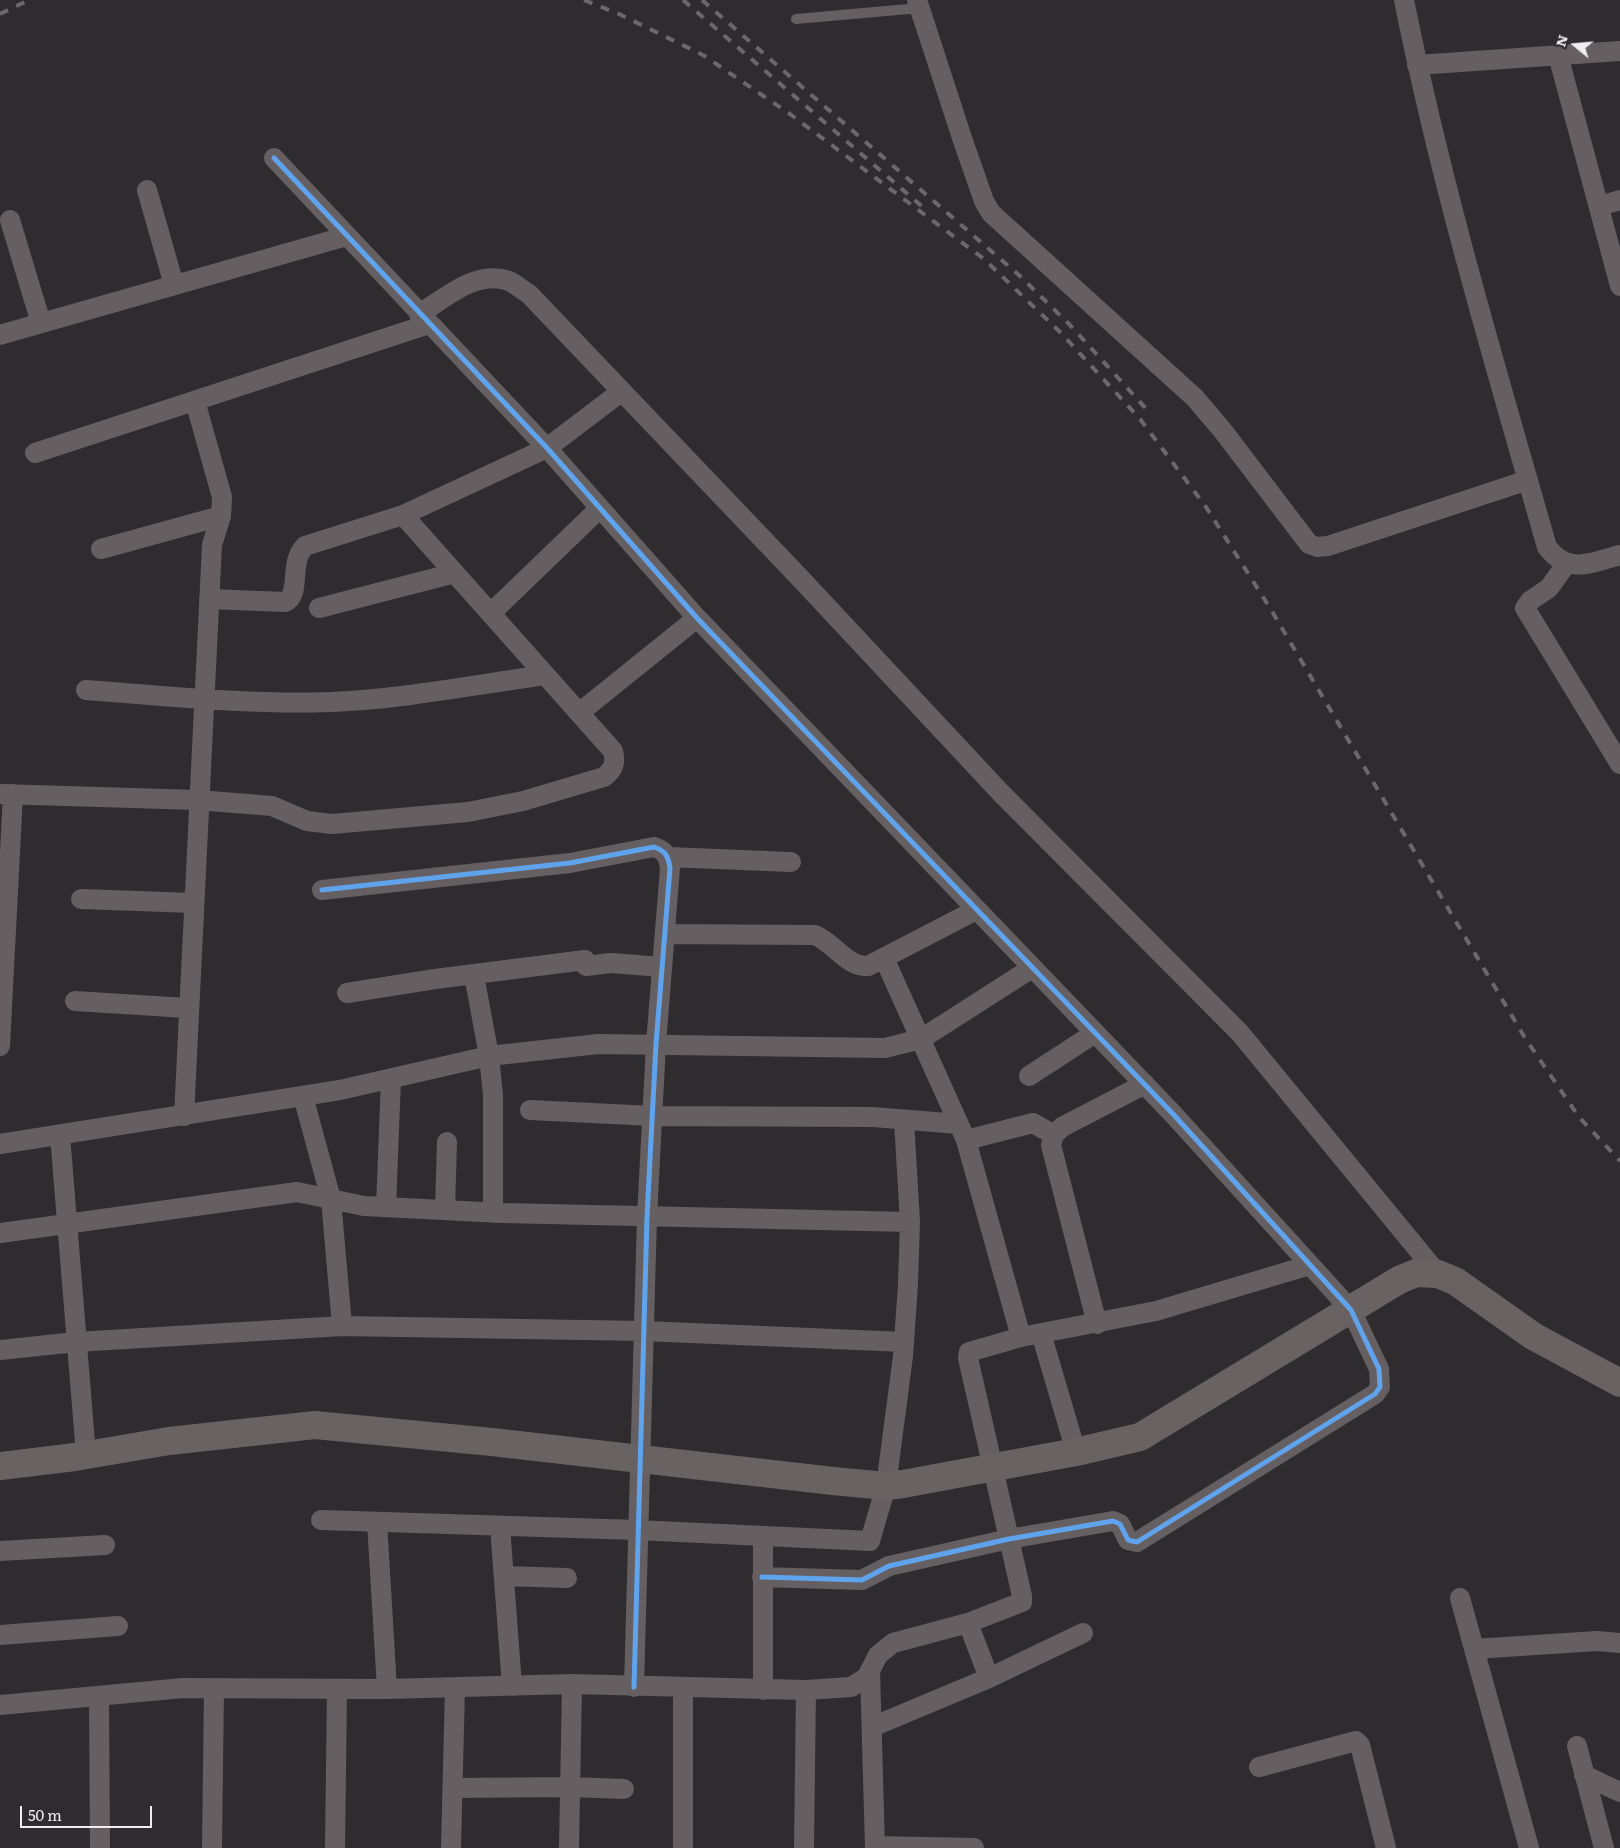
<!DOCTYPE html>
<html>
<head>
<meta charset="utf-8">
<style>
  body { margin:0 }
  #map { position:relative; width:1620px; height:1848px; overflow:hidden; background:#2f2c30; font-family:Literata,serif }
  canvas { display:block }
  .north { position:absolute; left:1550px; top:20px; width:50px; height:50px; -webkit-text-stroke:4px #302b31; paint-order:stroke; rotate:287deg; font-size:14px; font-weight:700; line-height:20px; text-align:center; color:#f0edf0 }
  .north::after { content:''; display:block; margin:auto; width:18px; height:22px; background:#f0edf0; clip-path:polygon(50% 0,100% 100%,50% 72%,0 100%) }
  .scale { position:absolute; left:20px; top:1806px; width:132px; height:22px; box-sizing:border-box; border:2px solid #f0edf0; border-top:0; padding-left:6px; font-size:15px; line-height:18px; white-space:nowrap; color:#f0edf0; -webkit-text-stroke:4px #302b31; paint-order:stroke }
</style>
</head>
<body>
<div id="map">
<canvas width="1620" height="1848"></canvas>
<div class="north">N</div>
<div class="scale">50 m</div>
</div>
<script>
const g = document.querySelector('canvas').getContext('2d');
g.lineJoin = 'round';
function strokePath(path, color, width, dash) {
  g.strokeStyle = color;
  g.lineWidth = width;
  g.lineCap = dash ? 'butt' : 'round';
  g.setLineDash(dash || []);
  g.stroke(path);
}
strokePath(new Path2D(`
  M 796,19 L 920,8`), '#655f61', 10);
strokePath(new Path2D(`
  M 917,0 L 963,141 L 984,201 L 991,213 L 1195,398 L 1223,431 L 1309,544 L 1317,547 L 1328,546 L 1528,480
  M 1404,0 C 1441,185 1495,365 1547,547 C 1568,575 1591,563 1620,555
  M 1558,55 L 1620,286
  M 1417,65 L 1620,51
  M 274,158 L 547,448 L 697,618 L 1173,1114 L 1351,1310 L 1379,1369 L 1380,1387 L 1375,1394 L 1137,1542 L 1128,1540 L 1120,1524 L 1113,1521 L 1009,1539 L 889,1566 L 862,1580 L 762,1577
  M 147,190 L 174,285
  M 1599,206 L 1620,200
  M 10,220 L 41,323
  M 419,314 C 446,298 476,269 509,281 C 516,284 522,290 529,294 L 800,578 L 1001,793 L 1240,1033 L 1438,1274
  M 0,335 L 347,236
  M 35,453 L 429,324
  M 101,549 L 221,516
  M 1567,563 L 1549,588 L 1530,601 L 1525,608 L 1620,764
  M 209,599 L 285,602 C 302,595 288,563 305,546 L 403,515 L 547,448 L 622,391
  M 319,608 L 455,573
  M 491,613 L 600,508
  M 86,690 C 167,696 249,705 331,702 C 403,699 474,685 545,675
  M 579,713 L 697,618
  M 0,794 L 198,800 L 272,806 L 307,821 L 332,824 L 468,812 L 523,801 L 604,777 C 614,769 616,763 613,751 L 403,515
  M 668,857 L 791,862
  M 322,890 L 570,863 L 654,847 C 666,851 668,856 670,868 L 656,1044 L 647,1217 L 634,1687
  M 81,899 L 193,903
  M 665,934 L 815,935 C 834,943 848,968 868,966 L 976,910
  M 884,958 L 966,1140 L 1021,1337
  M 586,966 L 611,963 L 662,967
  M 474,975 L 489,1056 L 493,1095 L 493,1213
  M 347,993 L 435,979 L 585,960
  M 75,1001 L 187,1008
  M 0,1046 L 13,794
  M 1029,1076 L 1095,1033
  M 303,1096 L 331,1199 L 342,1326
  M 530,1110 L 653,1116 L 873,1117 L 959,1124
  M 184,1116 L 212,545 L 221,516 L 222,497 L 195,401
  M 60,1135 L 86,1455
  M 966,1140 L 1033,1123 L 1054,1135
  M 0,1144 L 340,1090 L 489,1056 L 598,1044 L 885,1048 L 921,1039 L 1032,968
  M 386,1207 L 391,1079
  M 445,1210 L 447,1142
  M 0,1233 L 297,1192 L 364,1206 L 502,1213 L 910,1222
  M 1097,1324 L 1051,1145 L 1054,1135 L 1062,1127 L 1145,1084
  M 1041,1333 L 1076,1452
  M 0,1350 L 76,1342 L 342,1326 L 644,1331 L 904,1342
  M 321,1520 L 637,1530 L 870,1541 L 886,1486 L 903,1356 L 908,1284 L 910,1222 L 904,1120
  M 377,1522 L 387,1689
  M 500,1526 L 512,1686
  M 763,1536 L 763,1690
  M 0,1551 L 105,1545
  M 504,1576 L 567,1578
  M 1460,1598 L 1529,1848
  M 968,1623 L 989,1678
  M 0,1635 L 118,1626
  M 1474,1649 L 1597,1641 L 1620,1643
  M 870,1670 L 875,1848
  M 683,1688 L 683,1848
  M 99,1697 L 100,1848
  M 0,1705 L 183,1688 L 387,1689 L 572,1684 L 806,1690 L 851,1687 L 867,1677 L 878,1655 L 893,1643 L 968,1623 L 1022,1602 L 1022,1596 L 968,1358 L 969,1352 L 1021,1337 L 1156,1311 L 1310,1265
  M 872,1727 L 989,1678 L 1083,1633
  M 1577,1746 L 1604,1848
  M 1259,1767 L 1356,1741 L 1360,1745 L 1386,1848
  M 1584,1775 L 1620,1792
  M 453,1788 L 571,1787 L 624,1789
  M 875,1846 L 974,1848
  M 212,1848 L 214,1689
  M 335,1848 L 337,1689
  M 451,1848 L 455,1688
  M 569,1848 L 572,1684
  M 804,1848 L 806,1690`), '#655f61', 20);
strokePath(new Path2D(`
  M 0,1466 L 75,1457 L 169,1441 L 315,1425 L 492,1442 L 833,1481 L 886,1486 L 903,1484 L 1076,1452 L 1140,1437 L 1399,1280 L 1416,1273 L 1438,1274 L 1455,1281 L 1533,1336 L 1620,1383`), '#696262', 28);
strokePath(new Path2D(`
  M 584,0 L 619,14 L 703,55 L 790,114 L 984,259 L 1061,333 L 1140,419 L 1206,507 L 1270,608 L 1525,1038 L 1579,1117 L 1620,1161
  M 683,0 L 925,209
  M 702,0 L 1020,276 L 1070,325 L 1150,413
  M 0,14 L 29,0`), '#6b6869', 4, [9, 9]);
strokePath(new Path2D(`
  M 274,158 L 547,448 L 697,618 L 1173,1114 L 1351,1310 L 1379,1369 L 1380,1387 L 1375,1394 L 1137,1542 L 1128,1540 L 1120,1524 L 1113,1521 L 1009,1539 L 889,1566 L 862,1580 L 762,1577
  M 322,890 L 570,863 L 654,847 C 666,851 668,856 670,868 L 656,1044 L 647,1217 L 634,1687`), '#60a3ed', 5);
</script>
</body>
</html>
